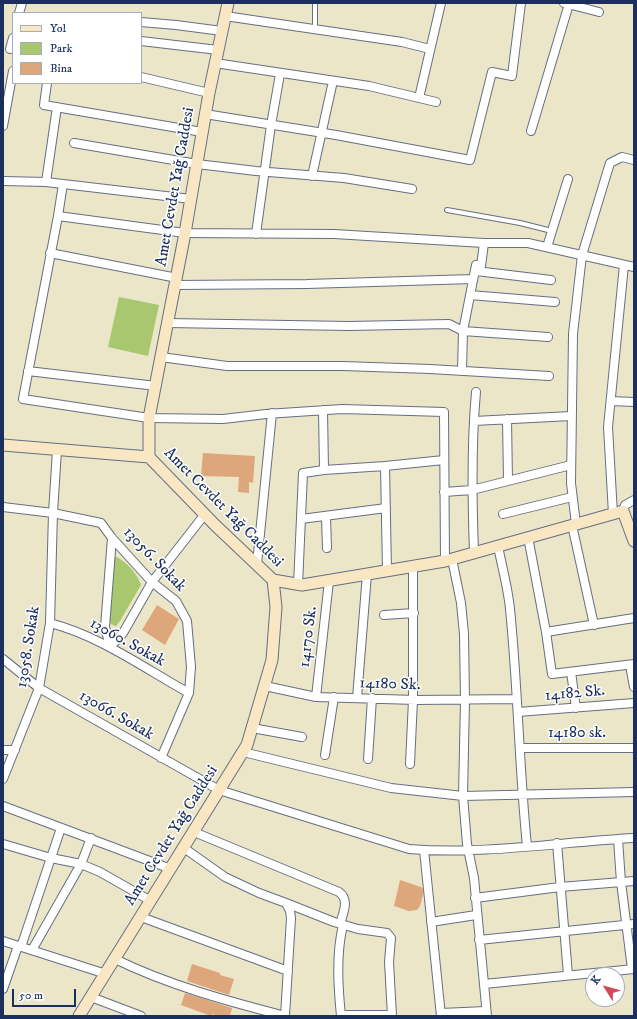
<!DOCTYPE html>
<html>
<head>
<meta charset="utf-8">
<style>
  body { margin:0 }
  #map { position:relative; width:637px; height:1019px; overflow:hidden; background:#ebe6c8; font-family:"IM FELL DW Pica",serif }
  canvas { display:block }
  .frame { position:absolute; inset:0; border:4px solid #1b2f5e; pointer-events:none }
  .legend { position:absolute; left:12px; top:12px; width:130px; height:72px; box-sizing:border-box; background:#fff; border:1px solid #a4acbf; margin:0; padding:5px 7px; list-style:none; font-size:12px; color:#1b2f5e }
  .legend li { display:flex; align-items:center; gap:8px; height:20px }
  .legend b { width:20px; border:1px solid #a4acbf }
  .north { position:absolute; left:585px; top:967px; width:40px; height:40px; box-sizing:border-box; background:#fff; border:1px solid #a4acbf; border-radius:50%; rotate:307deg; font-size:11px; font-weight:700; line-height:16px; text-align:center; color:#1b2f5e }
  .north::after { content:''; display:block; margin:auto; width:14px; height:18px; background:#d1495b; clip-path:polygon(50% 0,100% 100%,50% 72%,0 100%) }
  .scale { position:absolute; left:12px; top:989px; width:64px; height:18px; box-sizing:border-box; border:2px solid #1b2f5e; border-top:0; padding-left:5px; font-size:12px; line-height:14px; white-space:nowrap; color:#1b2f5e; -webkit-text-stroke:3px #fff; paint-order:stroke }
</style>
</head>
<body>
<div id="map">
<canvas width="637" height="1019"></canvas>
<div class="frame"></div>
<ul class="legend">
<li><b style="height:5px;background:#f9e7c3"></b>Yol</li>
<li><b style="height:11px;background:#a8c76f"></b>Park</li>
<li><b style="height:11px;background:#dea67b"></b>Bina</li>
</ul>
<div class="north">K</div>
<div class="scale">50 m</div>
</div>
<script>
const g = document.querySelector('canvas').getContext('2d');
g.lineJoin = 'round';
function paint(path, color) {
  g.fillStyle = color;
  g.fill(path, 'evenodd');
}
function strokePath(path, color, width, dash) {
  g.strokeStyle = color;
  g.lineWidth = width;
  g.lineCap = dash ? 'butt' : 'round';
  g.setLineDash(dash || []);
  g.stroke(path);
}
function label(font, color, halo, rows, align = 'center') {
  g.font = font + ' "IM FELL DW Pica",serif';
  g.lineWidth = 3;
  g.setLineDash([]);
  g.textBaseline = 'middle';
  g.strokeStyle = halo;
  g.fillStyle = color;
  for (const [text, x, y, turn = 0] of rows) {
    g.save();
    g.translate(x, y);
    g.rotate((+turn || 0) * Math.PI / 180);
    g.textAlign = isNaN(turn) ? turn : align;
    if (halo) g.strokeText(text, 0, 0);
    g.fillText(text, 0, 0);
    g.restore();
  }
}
paint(new Path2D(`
  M 119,297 L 159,305 L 148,356 L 108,347 Z
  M 115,556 C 127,562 137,573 141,585 L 120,621 L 116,626 L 115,626 L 111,624 L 109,619 L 109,607 Z`), '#a8c76f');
paint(new Path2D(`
  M 203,453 L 255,456 L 253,483 L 249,482 L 249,493 L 238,492 L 239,477 L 201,476 Z
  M 157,605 L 179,619 L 165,645 L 142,630 Z
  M 400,880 L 421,887 L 423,889 L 423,895 L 420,906 L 417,910 L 409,911 L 394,906 Z
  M 192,964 L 220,973 L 220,975 L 234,979 L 229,995 L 187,981 Z
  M 185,993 L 232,1008 L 230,1016 L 218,1016 L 212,1014 L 211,1016 L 181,1005 Z`), '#dea67b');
const lane = new Path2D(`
  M 315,29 L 315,3
  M 447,210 L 520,223 L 552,231`);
const street = new Path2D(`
  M 564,3 L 599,12
  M 19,13 L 22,3
  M 225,16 L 402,42 L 430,49
  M 141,22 L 176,25 L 222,31
  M 141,41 L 218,50
  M 10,49 L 13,38
  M 215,63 L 369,86 L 436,102
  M 141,77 L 209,93
  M 47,83 L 44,105 L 202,132
  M 419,98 L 441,3
  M 205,114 L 336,135 L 470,160 L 492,72 L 512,76 L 521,3
  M 3,126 L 13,71
  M 531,131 L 569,4
  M 74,143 L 197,164 L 256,171 L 344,178 L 412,189
  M 312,176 L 333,81
  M 3,181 L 46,182 L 191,199
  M 46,182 L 57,107
  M 63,184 L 58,216 L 23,399 L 149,418 L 223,419 L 266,414 L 342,409 L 444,412 L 445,561
  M 58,216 L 185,233 L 334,234 L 484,243 L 528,243 L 634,267
  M 256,234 L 271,125 L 280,74
  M 547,247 L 568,179
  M 50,253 L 177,278
  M 476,271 L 551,280
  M 175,285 L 307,284 L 473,279
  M 470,295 L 555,302
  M 168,323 L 349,326 L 449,324 L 463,331 L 548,337
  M 161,357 L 227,366 L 343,366 L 430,369 L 549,376
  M 28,371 L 156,386
  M 462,371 L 463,331 L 476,265 L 481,266 L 484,243
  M 611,401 L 634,402
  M 323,410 L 324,470
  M 507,419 L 508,481
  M 474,421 L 571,416
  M 385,466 L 387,571
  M 444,492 L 472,490 L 571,465
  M 3,507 L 53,513 L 101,523 L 112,538 L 152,582 L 176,601 L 187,621 L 191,667 L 189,693 L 161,758
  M 623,511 L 625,505 L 634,500
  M 503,514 L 572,497
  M 613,514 L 608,427 L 624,265
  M 326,517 L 327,548
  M 301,519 L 386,508
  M 576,524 L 571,483 L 573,334 L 582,255 L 610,163 L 622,157 L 634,160
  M 572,525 L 594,625
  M 528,537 L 546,632 L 552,674 L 634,664
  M 498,546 C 502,567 508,588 510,609 C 518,688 519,767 527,846
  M 474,552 C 472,498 471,446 476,392
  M 452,559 L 461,603 L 464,634 L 465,700 L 463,796 L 467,844 L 474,878 L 487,1016
  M 257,564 L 272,413
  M 298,585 L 303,473 L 324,470 L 385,466 L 444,460
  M 384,615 L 414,613
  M 50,623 C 100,636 144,668 189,693
  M 546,632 L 634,618
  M 110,647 L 123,633 L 152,582 L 205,514
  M 110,647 L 105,627 L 112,538
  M 3,659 L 39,688 L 219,790 L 409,849 C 483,855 560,842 634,838
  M 630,665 L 634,687
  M 571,672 L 576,708
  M 265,686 L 316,697 L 416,700 L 516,699
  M 316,697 L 329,581
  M 357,698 L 367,574
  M 518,712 L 634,703
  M 252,728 L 302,737
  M 520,748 L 634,748
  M 3,750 L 15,750
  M 243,752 L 391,788 L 463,796 L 634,792
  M 325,755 L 334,697
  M 368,759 L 372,698
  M 410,764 L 413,700 L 413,566
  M 3,779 L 39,688 L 50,623 L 53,513 L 57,450
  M 3,806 L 171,869
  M 194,832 L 339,892 C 350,900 343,913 340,924
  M 618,839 L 621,882 L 632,969
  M 557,843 L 568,975
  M 3,844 L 51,858 L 81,864 L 100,872 L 151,901
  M 184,848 L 225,877 L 259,893 L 286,903 L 290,911 L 291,918 L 285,1016
  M 424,850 L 441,1016
  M 475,898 L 560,887 L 634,881
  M 286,903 L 334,922 L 358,929 L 387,933 L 391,938 L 389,962 L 392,1016
  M 141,917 L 288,971
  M 431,922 L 476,915
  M 479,940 L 634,924
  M 3,941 L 106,974
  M 21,947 L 61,828
  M 32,950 L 81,864 L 91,838
  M 115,959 C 168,985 227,1001 285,1016
  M 484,984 L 634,969
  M 3,989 L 18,946
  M 91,997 L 141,1016
  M 441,1013 L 486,1011
  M 341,1015 L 392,1015
  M 341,1016 C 338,986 336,954 343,925`);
const secondary = new Path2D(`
  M 3,445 L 149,457
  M 273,580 L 302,585 L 445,561 L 623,511 L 634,541
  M 79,1016 L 247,745 L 272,660 L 276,607 L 273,580 L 215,525 L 149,457 L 149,418 L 185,233 L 209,93 L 228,3`);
strokePath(lane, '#646f83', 6);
strokePath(street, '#646f83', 10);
strokePath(secondary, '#646f83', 13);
strokePath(lane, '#fff', 4);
strokePath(street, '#fff', 8);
strokePath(secondary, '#f9e7c3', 11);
label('16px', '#1b2f5e', '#fff', [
  ["Amet Cevdet Yağ Caddesi",176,187,-80],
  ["Amet Cevdet Yağ Caddesi",223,508,45],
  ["13056. Sokak",154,560,46],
  ["14170 Sk.",309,637,-83],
  ["13060. Sokak",127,643,29],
  ["13058. Sokak",29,647,-81],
  ["14180 Sk.",390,685,2],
  ["14182 Sk.",575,694,-5],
  ["13066. Sokak",116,716,30],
  ["14180 sk.",577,734],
  ["Amet Cevdet Yağ Caddesi",172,836,-58]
]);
</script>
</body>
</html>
